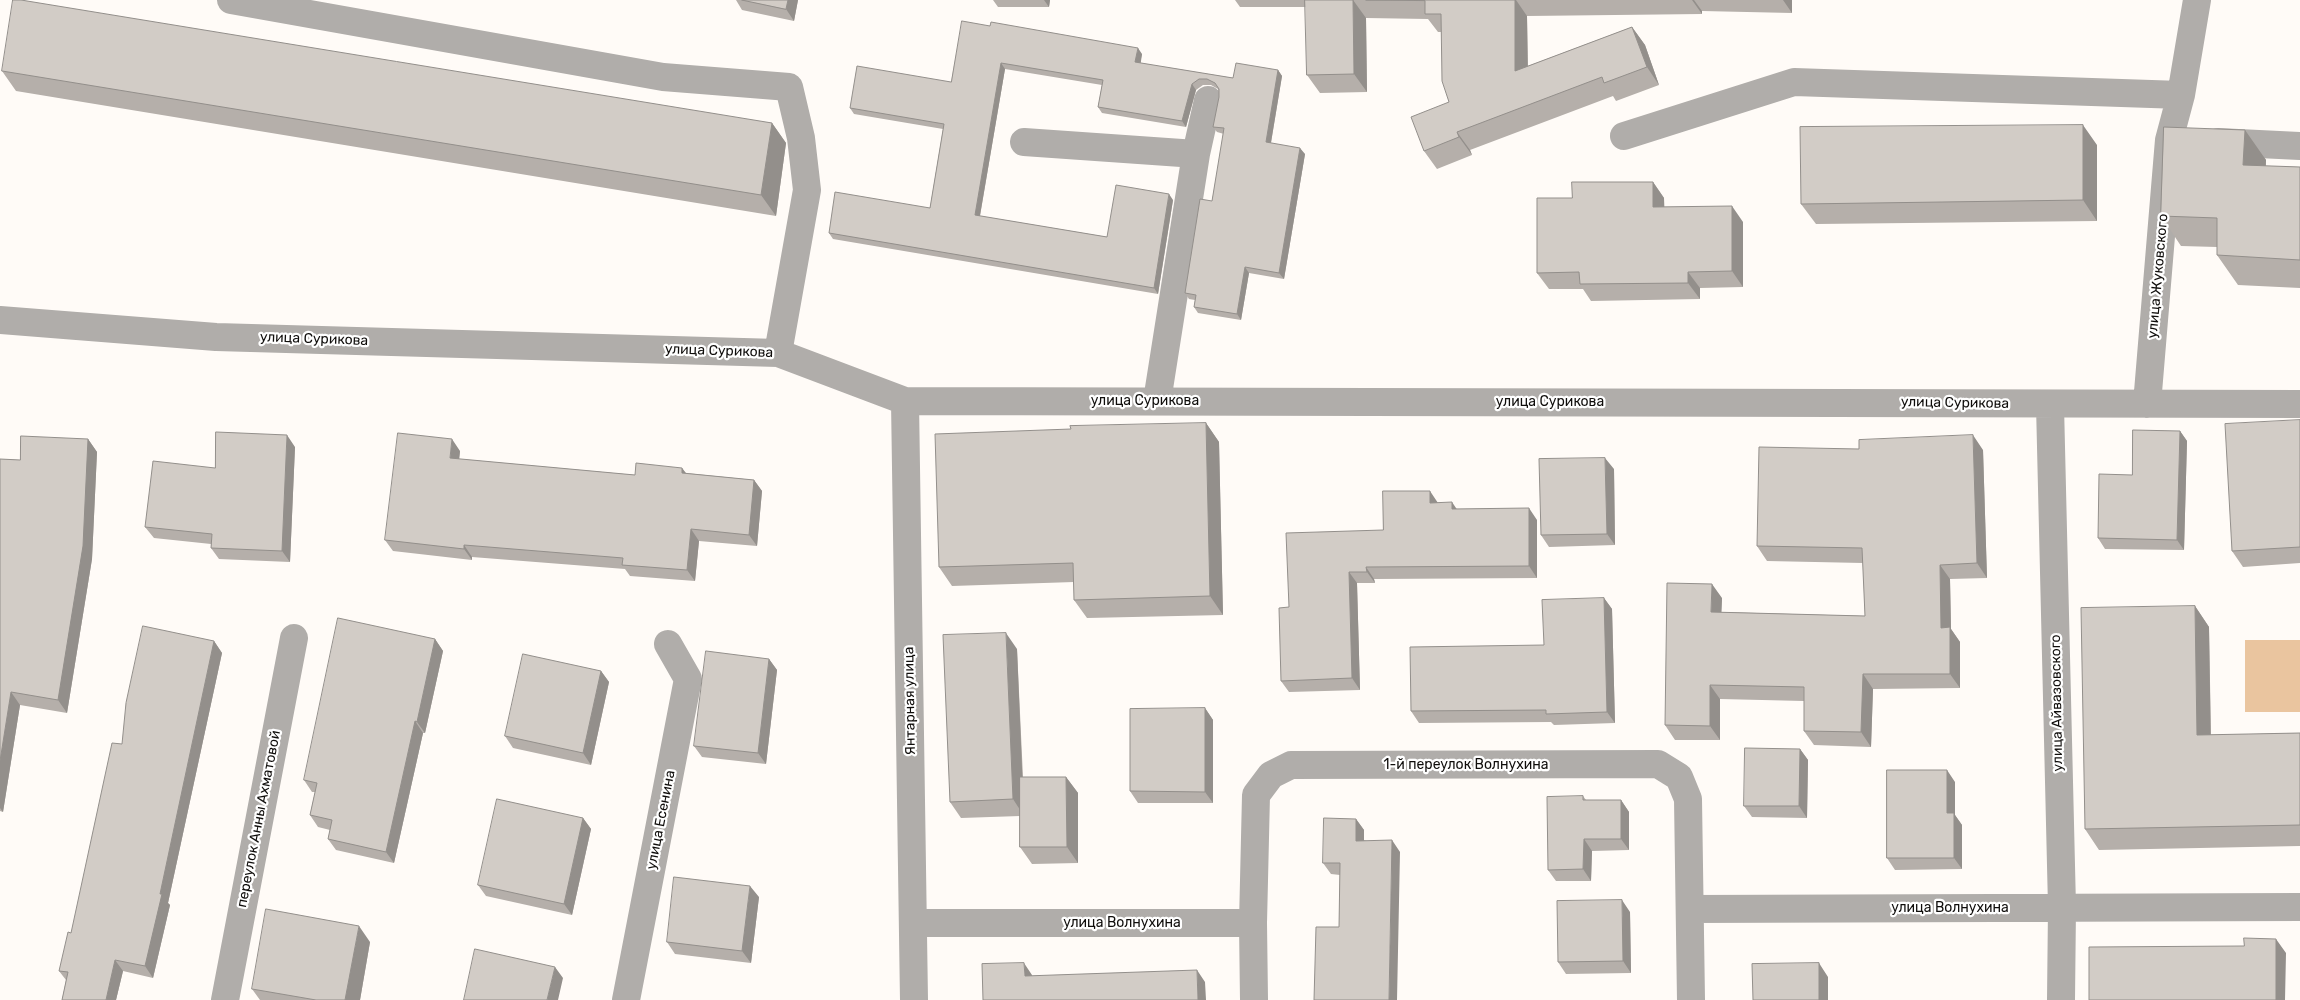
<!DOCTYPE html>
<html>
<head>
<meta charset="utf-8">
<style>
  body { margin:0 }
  canvas { display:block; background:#fffbf7 }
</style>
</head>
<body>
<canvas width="2300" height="1000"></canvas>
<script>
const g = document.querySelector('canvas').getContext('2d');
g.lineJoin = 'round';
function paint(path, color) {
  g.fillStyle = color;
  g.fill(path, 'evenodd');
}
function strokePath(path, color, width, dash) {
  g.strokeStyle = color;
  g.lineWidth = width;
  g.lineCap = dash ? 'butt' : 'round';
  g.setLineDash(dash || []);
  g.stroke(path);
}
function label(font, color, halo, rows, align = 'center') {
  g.font = font + ' Rubik,sans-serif';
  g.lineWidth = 4.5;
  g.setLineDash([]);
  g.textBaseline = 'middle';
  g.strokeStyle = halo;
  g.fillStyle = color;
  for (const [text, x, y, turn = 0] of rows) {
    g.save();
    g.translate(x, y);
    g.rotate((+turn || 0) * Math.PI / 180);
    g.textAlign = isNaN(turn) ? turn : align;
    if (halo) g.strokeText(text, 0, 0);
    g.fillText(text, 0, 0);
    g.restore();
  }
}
paint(new Path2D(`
  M 2245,640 L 2300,640 L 2300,712 L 2245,712 Z`), '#eac59f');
strokePath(new Path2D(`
  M 231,0 L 663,77 L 789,87 L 801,138 L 807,190 L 778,353
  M 1624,136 L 1794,82 L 2181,95
  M 1024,142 L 1196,154 L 1157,401
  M 2218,142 L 2300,146
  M 1196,154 L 1208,100
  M 0,320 L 216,337 L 778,353 L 905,401 L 2300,404
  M 905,401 L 914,1000
  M 2147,404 L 2169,140 L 2181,95 L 2197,0
  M 2050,405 L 2062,907 L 2061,1000
  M 1690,909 L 2300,907
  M 914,923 L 1253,923
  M 225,1000 L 294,638
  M 626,1000 L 688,679 L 668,644
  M 1254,1000 L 1253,923 L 1256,795 L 1271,775 L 1291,765 L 1658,764 L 1679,777 L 1688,799 L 1691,1000`), '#b0adaa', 28);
paint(new Path2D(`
  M 736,0 L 798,0 L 794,21 L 742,10 Z
  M 993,0 L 1050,0 L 1049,7 L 998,7 Z
  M 1235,0 L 1792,0 L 1792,13 L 1702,11 L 1702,14 L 1527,16 L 1528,66 L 1632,27 L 1645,45 L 1659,85 L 1616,101 L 1613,96 L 1470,150 L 1472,155 L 1437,169 L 1424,151 L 1449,102 L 1441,32 L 1438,32 L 1428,19 L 1366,18 L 1367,92 L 1320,93 L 1307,75 L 1306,7 L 1240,7 Z
  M 990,26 L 1142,54 L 1140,63 L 1233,78 L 1278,70 L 1282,76 L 1271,143 L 1305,154 L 1284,279 L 1249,273 L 1241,320 L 1198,313 L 1194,307 L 1195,300 L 1189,299 L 1185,293 L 1212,201 L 1224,134 L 1217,132 L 1213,127 L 1219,97 L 1218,89 L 1211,85 L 1203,85 L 1196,90 L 1186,127 L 1102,113 L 1098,107 L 1102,85 L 1005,69 L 980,216 L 1107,237 L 1173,200 L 1158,294 L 833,239 L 829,233 L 930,208 L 943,129 L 854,114 L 850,108 L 951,82 Z
  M 2,71 L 772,123 L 786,143 L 776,216 L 16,91 Z
  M 2245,130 L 2266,160 L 2266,166 L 2300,167 L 2300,288 L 2238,285 L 2217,255 L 2217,247 L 2181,246 L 2161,216 Z
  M 2097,145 L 2097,221 L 1816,224 L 1801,204 Z
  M 1653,182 L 1664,198 L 1664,207 L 1743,222 L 1743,287 L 1700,288 L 1700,299 L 1591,301 L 1583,289 L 1549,289 L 1537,273 L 1572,198 Z
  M 2300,420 L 2300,563 L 2243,567 L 2232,551 Z
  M 1206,423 L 1219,442 L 1223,615 L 1087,618 L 1074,600 L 1074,582 L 952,586 L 939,567 Z
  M 2180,431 L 2187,441 L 2184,550 L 2105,549 L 2098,538 L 2132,475 Z
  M 88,439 L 97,452 L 92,559 L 67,713 L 20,705 L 3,812 L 0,811 L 0,459 L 20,460 Z
  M 295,447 L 290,562 L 219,559 L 211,548 L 211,544 L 154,538 L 145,527 L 215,468 Z
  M 1859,449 L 1983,450 L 1987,578 L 1950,579 L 1951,629 L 1960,642 L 1960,688 L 1873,689 L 1871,747 L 1814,745 L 1804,731 L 1804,701 L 1720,699 L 1720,740 L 1675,740 L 1665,725 L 1722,598 L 1721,612 L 1865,616 L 1863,563 L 1767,561 L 1757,546 Z
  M 460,451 L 459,459 L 635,475 L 682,468 L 686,473 L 754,480 L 762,491 L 757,546 L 699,541 L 695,581 L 630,576 L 625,569 L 472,557 L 472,560 L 393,551 L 385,540 Z
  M 1614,469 L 1615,545 L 1549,547 L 1541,535 Z
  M 1438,503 L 1457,509 L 1537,520 L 1537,578 L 1374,579 L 1375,583 L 1357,583 L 1360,690 L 1289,692 L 1281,681 L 1289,607 L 1383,530 Z
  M 1604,598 L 1612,609 L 1615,723 L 1554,725 L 1551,722 L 1419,723 L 1411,711 L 1544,645 Z
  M 2195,606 L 2209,627 L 2211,735 L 2300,733 L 2300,846 L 2099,850 L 2085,829 Z
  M 435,639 L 443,651 L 425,733 L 423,733 L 394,863 L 336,850 L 328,839 L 330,830 L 318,827 L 310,815 L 315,792 L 312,792 L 304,780 Z
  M 214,641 L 222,653 L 168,903 L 170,905 L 153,978 L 123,971 L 116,1000 L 62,1000 L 66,980 L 59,971 L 71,933 Z
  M 1017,649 L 1023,777 L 1066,777 L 1078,793 L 1078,863 L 1032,864 L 1020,847 L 1020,816 L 961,818 L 950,802 Z
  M 769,659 L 777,670 L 766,764 L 702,757 L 694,746 Z
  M 601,671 L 609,682 L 591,765 L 513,748 L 505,736 Z
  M 1205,708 L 1213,720 L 1213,803 L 1138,803 L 1130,791 Z
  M 1800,749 L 1808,760 L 1807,818 L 1752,817 L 1744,806 Z
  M 1955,782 L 1955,815 L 1962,825 L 1962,869 L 1895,870 L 1887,858 Z
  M 1583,796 L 1586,800 L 1621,800 L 1629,812 L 1629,850 L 1592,851 L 1591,881 L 1556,881 L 1548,870 Z
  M 583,818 L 591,829 L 572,915 L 486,896 L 478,885 Z
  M 1356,819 L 1364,830 L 1364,840 L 1400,852 L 1339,927 L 1340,875 L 1331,874 L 1323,863 Z
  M 759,897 L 751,963 L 675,954 L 667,942 Z
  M 1630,912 L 1631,973 L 1566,974 L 1558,962 Z
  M 370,942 L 360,1000 L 260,1000 L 252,989 Z`), '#b5afaa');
paint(new Path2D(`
  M 788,0 L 798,0 L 794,21 L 786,9 Z
  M 1044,0 L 1050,0 L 1049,7 Z
  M 1353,0 L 1366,18 L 1367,92 L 1354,74 Z
  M 1515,0 L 1516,0 L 1527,16 L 1528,89 L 1515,71 Z
  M 1692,0 L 1694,0 L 1702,11 L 1702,14 Z
  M 1783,0 L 1792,0 L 1792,13 Z
  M 1632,27 L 1645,45 L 1659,85 L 1647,67 Z
  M 1138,48 L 1142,54 L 1140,68 L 1135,62 Z
  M 1001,63 L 1005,69 L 979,221 L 975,215 Z
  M 1278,70 L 1282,76 L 1270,148 L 1266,142 Z
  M 1192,84 L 1196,90 L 1186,127 L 1182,121 Z
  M 772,123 L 786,143 L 776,216 L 761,195 Z
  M 2083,125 L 2097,145 L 2097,221 L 2083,200 Z
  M 2245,130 L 2266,160 L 2264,195 L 2243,165 Z
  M 1457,132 L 1470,150 L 1472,155 L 1459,137 Z
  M 1300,148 L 1305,154 L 1284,279 L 1279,273 Z
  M 1653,182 L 1664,198 L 1665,223 L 1653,207 Z
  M 1169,194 L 1173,200 L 1158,294 L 1154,288 Z
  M 1732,206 L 1743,222 L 1743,287 L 1732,271 Z
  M 1245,267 L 1249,273 L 1241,320 L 1237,314 Z
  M 1688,272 L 1700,288 L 1700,299 L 1688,283 Z
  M 1206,423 L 1219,442 L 1223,615 L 1210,596 Z
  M 2180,431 L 2187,441 L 2184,550 L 2177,540 Z
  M 287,435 L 295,447 L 290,562 L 282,551 Z
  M 1973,435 L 1983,450 L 1987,578 L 1977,563 Z
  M 88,439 L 97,452 L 92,559 L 67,713 L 58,700 Z
  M 452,439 L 460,451 L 458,470 L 450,458 Z
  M 1605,458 L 1614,469 L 1615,545 L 1607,534 Z
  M 682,468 L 690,479 L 682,473 Z
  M 754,480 L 762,491 L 757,546 L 749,535 Z
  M 1430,491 L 1438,503 L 1430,503 Z
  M 1452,502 L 1460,514 L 1452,509 Z
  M 1529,508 L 1537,520 L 1537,578 L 1529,566 Z
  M 691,529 L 699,541 L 695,581 L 687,570 Z
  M 464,545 L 472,557 L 472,560 L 464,549 Z
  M 1940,565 L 1950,579 L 1951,629 L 1960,642 L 1960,688 L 1950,674 L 1941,628 Z
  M 1366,567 L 1374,579 L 1375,583 L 1367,572 Z
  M 1349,572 L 1357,583 L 1360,690 L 1352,678 Z
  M 1712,584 L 1722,598 L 1721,626 L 1711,612 Z
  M 1604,598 L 1612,609 L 1615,723 L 1607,712 Z
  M 2195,606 L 2209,627 L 2211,756 L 2197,735 Z
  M 1006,633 L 1017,649 L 1024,816 L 1013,799 Z
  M 435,639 L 443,651 L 425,733 L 417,722 Z
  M 214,641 L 222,653 L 168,903 L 170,905 L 153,978 L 145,966 L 160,894 Z
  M 769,659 L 777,670 L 766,764 L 758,753 Z
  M 601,671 L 609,682 L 591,765 L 583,753 Z
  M 1863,674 L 1873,689 L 1871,747 L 1861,732 Z
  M 1710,685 L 1720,699 L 1720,740 L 1710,726 Z
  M 11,692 L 20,705 L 3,812 L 0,808 L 0,761 Z
  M 1205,708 L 1213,720 L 1213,803 L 1205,792 Z
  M 415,721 L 423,733 L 394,863 L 386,852 Z
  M 1800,749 L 1808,760 L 1807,818 L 1799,806 Z
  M 1947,770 L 1955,782 L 1955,815 L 1962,825 L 1962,869 L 1954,858 L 1947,813 Z
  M 1066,777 L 1078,793 L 1078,863 L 1067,847 Z
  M 1621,800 L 1629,812 L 1629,850 L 1621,839 Z
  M 583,818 L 591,829 L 572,915 L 564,904 Z
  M 1356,819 L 1364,830 L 1364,852 L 1356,841 Z
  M 1584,839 L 1592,851 L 1591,881 L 1583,869 Z
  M 1392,840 L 1400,852 L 1397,1000 L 1389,1000 Z
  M 750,886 L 759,897 L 751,963 L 742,951 Z
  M 1622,900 L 1630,912 L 1631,973 L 1623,961 Z
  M 359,926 L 370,942 L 360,1000 L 345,1000 Z
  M 2276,939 L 2286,953 L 2285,1000 L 2276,1000 Z
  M 115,960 L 123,971 L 116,1000 L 106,1000 Z
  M 1024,963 L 1032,975 L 1033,987 L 1025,976 Z
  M 1819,963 L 1828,977 L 1828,1000 L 1819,1000 Z
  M 555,967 L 563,978 L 558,1000 L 547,1000 Z
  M 1197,970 L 1205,982 L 1206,1000 L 1198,1000 Z`), '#938f8b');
const building = new Path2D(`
  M 13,0 L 21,0 L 772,123 L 761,195 L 2,71 Z
  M 742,0 L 788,0 L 786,9 Z
  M 1305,0 L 1353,0 L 1354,74 L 1307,75 Z
  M 1366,0 L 1515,0 L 1515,71 L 1632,27 L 1647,67 L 1604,83 L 1602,77 L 1457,132 L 1459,137 L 1424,151 L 1411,117 L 1449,102 L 1442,81 L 1441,14 L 1425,14 L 1425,1 Z
  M 962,21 L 990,26 L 991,22 L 1138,48 L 1135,62 L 1233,78 L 1236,63 L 1278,70 L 1266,142 L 1300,148 L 1279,273 L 1245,267 L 1237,314 L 1194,307 L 1196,295 L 1185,293 L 1200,199 L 1212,201 L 1224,128 L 1213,127 L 1219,97 L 1219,89 L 1215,83 L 1207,79 L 1199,79 L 1192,84 L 1182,121 L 1098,107 L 1103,80 L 1001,63 L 975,215 L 1107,237 L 1116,185 L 1169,194 L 1154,288 L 829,233 L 835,192 L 930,208 L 944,124 L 850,108 L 857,66 L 951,82 Z
  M 2083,125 L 2083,200 L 1801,204 L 1800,127 Z
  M 2164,127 L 2245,130 L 2243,165 L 2300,167 L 2300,260 L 2217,255 L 2217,218 L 2161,216 Z
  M 1572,182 L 1653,182 L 1653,207 L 1732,206 L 1732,271 L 1688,272 L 1688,283 L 1580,284 L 1579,272 L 1537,273 L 1537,198 L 1572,198 Z
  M 2300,420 L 2300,547 L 2232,551 L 2225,424 Z
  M 1206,423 L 1210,596 L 1074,600 L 1073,563 L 939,567 L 935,434 L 1071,429 L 1070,426 Z
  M 2133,430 L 2180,431 L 2177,540 L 2098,538 L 2099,474 L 2132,475 Z
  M 216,432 L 287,435 L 282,551 L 211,548 L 212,534 L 145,527 L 153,461 L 215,468 Z
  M 398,433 L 452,439 L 450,458 L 635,475 L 636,463 L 682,468 L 682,473 L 754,480 L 749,535 L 691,529 L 687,570 L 622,565 L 623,558 L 464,545 L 464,549 L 385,540 Z
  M 1973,435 L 1977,563 L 1940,565 L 1941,628 L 1950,627 L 1950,674 L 1863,674 L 1861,732 L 1804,731 L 1804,687 L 1710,685 L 1710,726 L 1665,725 L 1667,583 L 1712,584 L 1711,612 L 1865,616 L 1862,548 L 1757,546 L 1759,447 L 1859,449 L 1859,440 Z
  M 21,436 L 88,439 L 83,546 L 58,700 L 11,692 L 0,761 L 0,459 L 20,460 Z
  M 1605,458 L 1607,534 L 1541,535 L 1539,459 Z
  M 1383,491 L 1430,491 L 1430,503 L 1452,502 L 1452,509 L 1529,508 L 1529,566 L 1366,567 L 1367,572 L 1349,572 L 1352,678 L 1281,681 L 1279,608 L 1289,607 L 1286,533 L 1383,530 Z
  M 1604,598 L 1607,712 L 1546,714 L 1546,710 L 1411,711 L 1410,647 L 1544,645 L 1542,600 Z
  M 2195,606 L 2197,735 L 2300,733 L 2300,825 L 2085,829 L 2081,608 Z
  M 338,618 L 435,639 L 417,722 L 415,721 L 386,852 L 328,839 L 332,820 L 310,815 L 317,783 L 304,780 Z
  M 143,626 L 214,641 L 160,894 L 162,894 L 145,966 L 115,960 L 106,1000 L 62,1000 L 68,972 L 59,971 L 68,932 L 71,933 L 112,743 L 122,744 L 126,703 Z
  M 1006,633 L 1013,799 L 950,802 L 943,635 Z
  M 706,651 L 769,659 L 758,753 L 694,746 Z
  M 523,654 L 601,671 L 583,753 L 505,736 Z
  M 1205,708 L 1205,792 L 1130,791 L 1130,709 Z
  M 1745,748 L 1800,749 L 1799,806 L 1744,806 Z
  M 1887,770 L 1947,770 L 1947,813 L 1954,813 L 1954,858 L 1887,858 Z
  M 1020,777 L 1066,777 L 1067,847 L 1020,847 Z
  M 1583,796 L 1583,800 L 1621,800 L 1621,839 L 1584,839 L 1583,869 L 1548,870 L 1547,797 Z
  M 497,799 L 583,818 L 564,904 L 478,885 Z
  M 1324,818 L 1356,819 L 1356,841 L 1392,840 L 1389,1000 L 1314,1000 L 1316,927 L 1339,927 L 1340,863 L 1323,863 Z
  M 674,877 L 750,886 L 742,951 L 667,942 Z
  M 1622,900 L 1623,961 L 1558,962 L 1557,901 Z
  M 266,909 L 359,926 L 345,1000 L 316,1000 L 252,989 Z
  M 2244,938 L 2276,939 L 2276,1000 L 2089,1000 L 2089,947 L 2244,946 Z
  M 475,949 L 555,967 L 547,1000 L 464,1000 Z
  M 1024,963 L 1025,976 L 1197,970 L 1198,1000 L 983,1000 L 982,964 Z
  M 1819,963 L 1819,1000 L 1753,1000 L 1752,964 Z`);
paint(building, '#d2ccc6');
strokePath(building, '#938f8b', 1);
label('14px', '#0f0d0b', '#fff', [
  ["улица Жуковского",2158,276,-85],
  ["улица Сурикова",314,339,2],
  ["улица Сурикова",719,351,2],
  ["улица Сурикова",1145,401],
  ["улица Сурикова",1550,402],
  ["улица Сурикова",1955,403,1],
  ["Янтарная улица",910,701,-91],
  ["улица Айвазовского",2057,703,-91],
  ["1-й переулок Волнухина",1466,765],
  ["переулок Анны Ахматовой",259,819,-79],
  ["улица Есенина",661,820,-79],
  ["улица Волнухина",1950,908],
  ["улица Волнухина",1122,923]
]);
</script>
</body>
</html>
